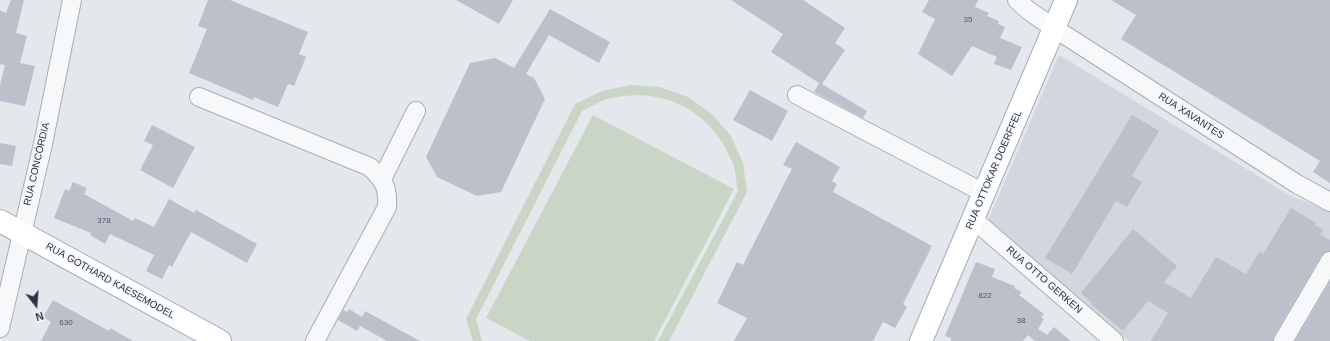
<!DOCTYPE html>
<html>
<head>
<meta charset="utf-8">
<style>
  body { margin:0 }
  #map { position:relative; width:1330px; height:341px; overflow:hidden; background:#e4e7ec; font-family:Arial,sans-serif }
  canvas { display:block }
  .north { position:absolute; left:16px; top:285px; width:40px; height:40px; -webkit-text-stroke:3px #f4f6f9; paint-order:stroke; rotate:163deg; font-size:11px; font-weight:700; line-height:16px; text-align:center; color:#2b3445 }
  .north::after { content:''; display:block; margin:auto; width:14px; height:18px; background:#2b3445; clip-path:polygon(50% 0,100% 100%,50% 72%,0 100%) }
</style>
</head>
<body>
<div id="map">
<canvas width="1330" height="341"></canvas>
<div class="north">N</div>
</div>
<script>
const g = document.querySelector('canvas').getContext('2d');
g.lineJoin = 'round';
function paint(path, color) {
  g.fillStyle = color;
  g.fill(path, 'evenodd');
}
function strokePath(path, color, width, dash) {
  g.strokeStyle = color;
  g.lineWidth = width;
  g.lineCap = dash ? 'butt' : 'round';
  g.setLineDash(dash || []);
  g.stroke(path);
}
function label(font, color, halo, rows, align = 'center') {
  g.font = font + ' Arial,sans-serif';
  g.lineWidth = 3;
  g.setLineDash([]);
  g.textBaseline = 'middle';
  g.strokeStyle = halo;
  g.fillStyle = color;
  for (const [text, x, y, turn = 0] of rows) {
    g.save();
    g.translate(x, y);
    g.rotate((+turn || 0) * Math.PI / 180);
    g.textAlign = isNaN(turn) ? turn : align;
    if (halo) g.strokeText(text, 0, 0);
    g.fillText(text, 0, 0);
    g.restore();
  }
}
paint(new Path2D(`
  M 1059,55 L 1291,196 L 1330,212 L 1330,341 L 1129,341 L 992,231 L 989,218 Z`), '#d2d6de');
paint(new Path2D(`
  M 631,85 L 660,87 L 688,97 L 712,114 L 731,136 L 743,163 L 747,192 L 669,341 L 658,341 L 738,191 C 736,182 736,172 733,164 C 712,110 663,85 607,99 C 598,102 590,107 582,111 L 476,319 L 482,341 L 473,341 L 466,319 L 575,104 L 602,91 Z
  M 593,115 L 734,189 L 654,341 L 530,341 L 486,318 Z`), '#c9d6c5');
paint(new Path2D(`
  M 11,0 L 24,0 L 16,33 L 27,36 L 20,63 L 35,66 L 25,106 L 0,101 L 0,85 L 5,65 L 0,64 L 0,10 L 6,13 Z
  M 208,0 L 230,0 L 308,32 L 299,54 L 306,57 L 294,86 L 288,84 L 278,107 L 254,97 L 253,100 L 189,73 L 207,29 L 198,26 Z
  M 456,0 L 513,0 L 499,24 Z
  M 731,0 L 803,0 L 845,28 L 835,43 L 845,50 L 822,84 L 867,111 L 863,118 L 814,92 L 819,83 L 771,52 L 783,34 Z
  M 929,0 L 978,0 L 975,7 L 989,13 L 987,16 L 999,21 L 998,24 L 1005,27 L 1000,38 L 1022,47 L 1011,70 L 994,64 L 997,57 L 972,46 L 952,76 L 918,54 L 935,19 L 922,12 Z
  M 1111,0 L 1330,0 L 1330,183 L 1313,172 L 1320,161 L 1121,39 L 1136,15 Z
  M 550,9 L 610,42 L 599,63 L 549,35 L 526,74 L 534,78 L 545,99 L 501,192 L 477,196 L 437,177 L 426,157 L 470,63 L 495,58 L 514,68 Z
  M 750,90 L 788,111 L 772,141 L 733,120 Z
  M 1132,115 L 1159,131 L 1132,176 L 1142,182 L 1127,207 L 1116,201 L 1072,274 L 1045,258 Z
  M 152,125 L 195,147 L 173,188 L 140,170 L 153,145 L 144,141 Z
  M 796,142 L 840,167 L 832,181 L 837,184 L 833,192 L 932,246 L 903,304 L 907,307 L 895,328 L 883,322 L 873,341 L 734,341 L 747,318 L 717,303 L 737,262 L 743,265 L 785,182 L 792,169 L 783,165 Z
  M 0,143 L 16,146 L 12,166 L 0,164 Z
  M 73,182 L 87,188 L 84,194 L 133,221 L 135,218 L 154,227 L 169,199 L 194,213 L 196,210 L 257,244 L 247,263 L 191,232 L 172,267 L 169,265 L 162,279 L 146,271 L 154,255 L 110,234 L 105,244 L 90,235 L 91,233 L 54,218 L 65,189 L 69,191 Z
  M 1291,208 L 1316,223 L 1315,225 L 1323,230 L 1320,234 L 1330,240 L 1330,251 L 1321,256 L 1274,336 L 1273,341 L 1151,341 L 1168,313 L 1148,301 L 1123,331 L 1091,304 L 1092,303 L 1081,293 L 1133,229 L 1177,266 L 1164,282 L 1191,298 L 1216,257 L 1246,274 L 1260,251 L 1263,254 Z
  M 976,262 L 995,269 L 992,277 L 1015,286 L 1014,288 L 1022,292 L 1019,295 L 1044,314 L 1041,317 L 1044,319 L 1038,329 L 1047,335 L 1054,327 L 1071,341 L 1035,341 L 1028,335 L 1023,341 L 951,341 L 951,338 L 945,336 Z
  M 1330,282 L 1330,341 L 1295,341 Z
  M 53,300 L 109,331 L 110,328 L 133,341 L 41,341 L 51,322 L 43,317 Z
  M 349,309 L 362,317 L 365,311 L 420,341 L 387,341 L 360,326 L 357,331 L 338,320 L 343,310 L 347,312 Z`), '#bbc0ca');
const minor = new Path2D(`
  M 1017,0 L 1029,11 L 1054,28 L 1297,184 L 1330,202
  M 797,95 L 984,193
  M 199,97 L 370,167 C 385,182 388,187 387,207 L 315,341
  M 382,179 L 416,111
  M 973,219 L 1114,341
  M 0,328 L 43,144 L 72,0
  M 1283,341 L 1330,261`);
const major = new Path2D(`
  M 0,221 L 220,341
  M 921,341 L 1066,0`);
strokePath(minor, '#a9aeb7', 20);
strokePath(major, '#a3abb8', 24);
strokePath(minor, '#f7f8fa', 18);
strokePath(major, '#fff', 22);
label('8px', '#4f5766', null, [
  ["35",968,20],
  ["378",104,221],
  ["822",985,296],
  ["38",1021,321],
  ["630",66,323]
]);
label('10px', '#2b3445', '#f4f6f9', [
  ["RUA XAVANTES",1191,116,33],
  ["RUA CONCÓRDIA",37,164,-77],
  ["RUA OTTOKAR DOERFFEL",994,170,-67],
  ["RUA OTTO GERKEN",1044,280,41],
  ["RUA GOTHARD KAESEMODEL",110,281,29]
]);
</script>
</body>
</html>
